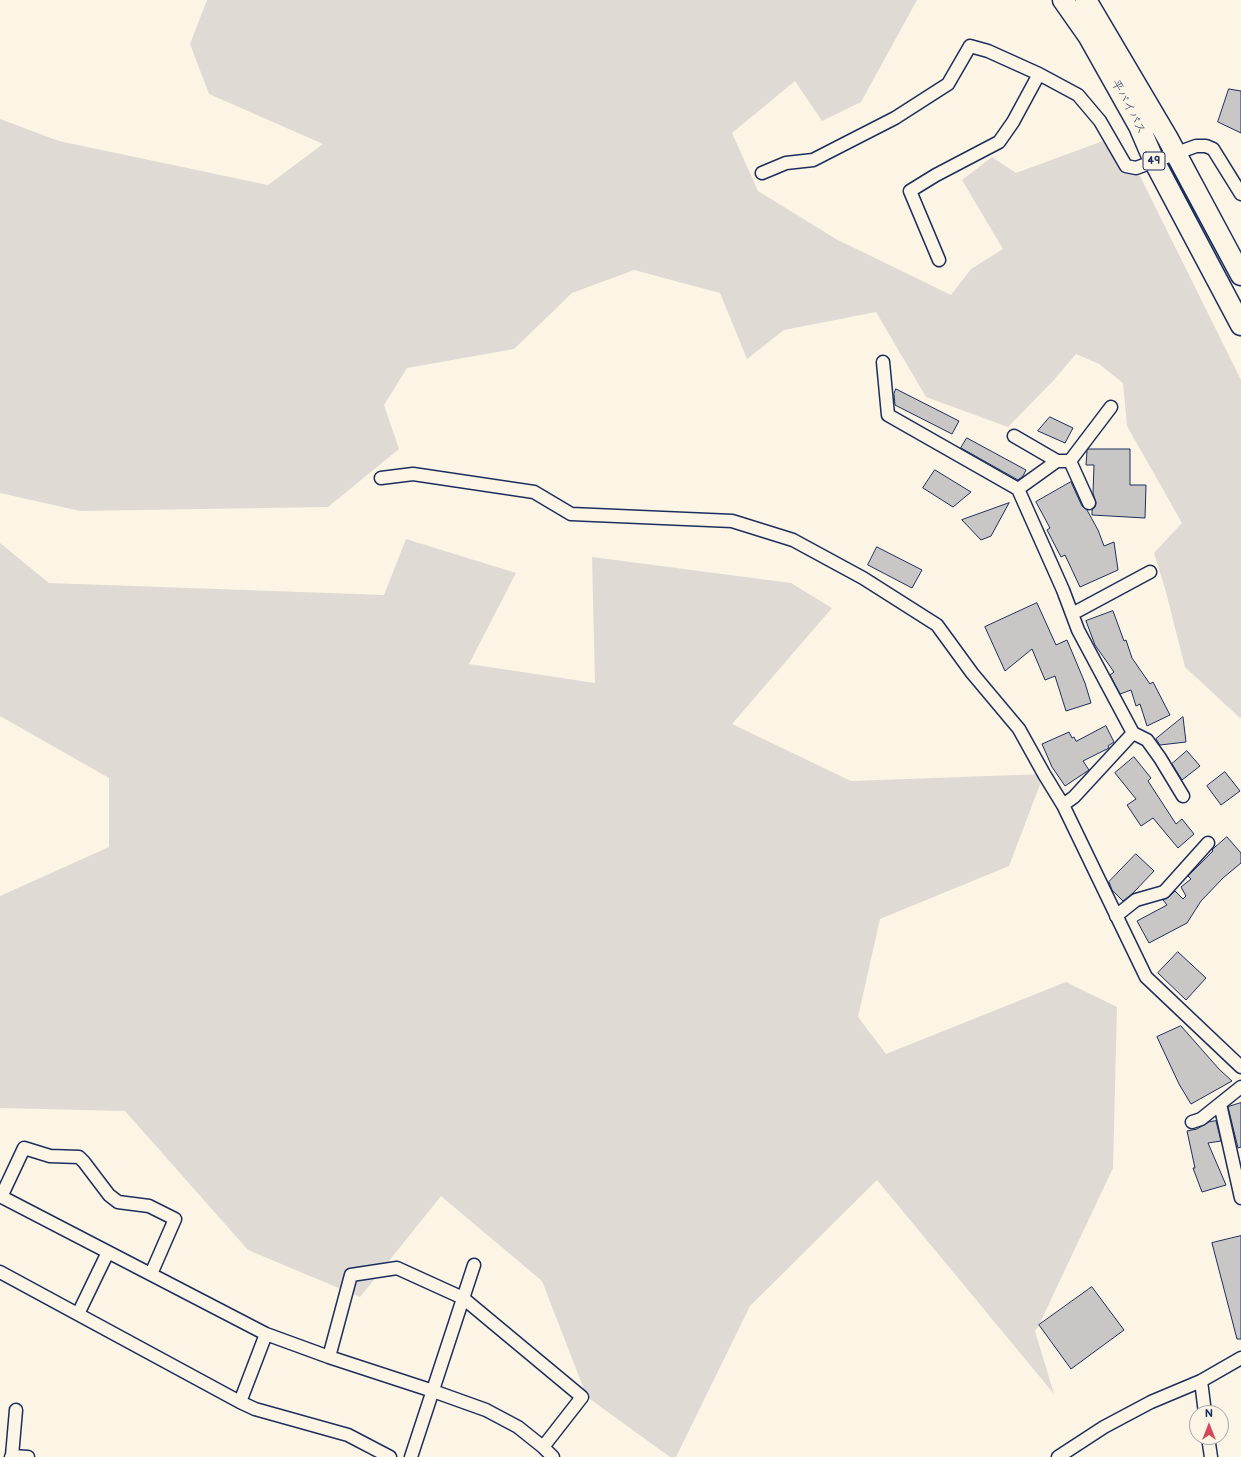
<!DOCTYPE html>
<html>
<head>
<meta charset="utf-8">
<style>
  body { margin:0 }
  #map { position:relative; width:1241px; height:1457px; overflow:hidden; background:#fcf5e5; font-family:"Balsamiq Sans",sans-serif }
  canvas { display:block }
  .north { position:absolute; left:1189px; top:1405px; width:40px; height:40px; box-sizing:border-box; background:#fcf5e5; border:1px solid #a2a6af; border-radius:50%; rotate:0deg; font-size:11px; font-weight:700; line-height:16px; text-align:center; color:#1b2f5e }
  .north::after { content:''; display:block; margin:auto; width:14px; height:18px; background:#d1495b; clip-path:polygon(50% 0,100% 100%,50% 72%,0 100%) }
</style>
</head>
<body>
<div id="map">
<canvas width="1241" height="1457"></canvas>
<div class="north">N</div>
</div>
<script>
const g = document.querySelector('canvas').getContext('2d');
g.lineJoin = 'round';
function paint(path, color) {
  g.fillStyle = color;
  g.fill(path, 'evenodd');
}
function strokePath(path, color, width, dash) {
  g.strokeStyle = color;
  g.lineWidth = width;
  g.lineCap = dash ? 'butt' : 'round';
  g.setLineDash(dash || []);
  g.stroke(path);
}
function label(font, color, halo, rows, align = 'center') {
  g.font = font + ' "Balsamiq Sans","Klee One",sans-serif';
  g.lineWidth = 3;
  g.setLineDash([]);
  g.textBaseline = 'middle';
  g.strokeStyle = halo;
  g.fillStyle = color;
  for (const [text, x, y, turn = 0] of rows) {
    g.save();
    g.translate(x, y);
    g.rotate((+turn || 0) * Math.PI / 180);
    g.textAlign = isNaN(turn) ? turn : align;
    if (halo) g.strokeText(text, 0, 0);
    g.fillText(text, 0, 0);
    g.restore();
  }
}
paint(new Path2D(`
  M 207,0 L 917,0 L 861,102 L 822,121 L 795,81 L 732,133 L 758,191 L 836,239 L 951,295 L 971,269 L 1003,249 L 962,180 L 992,157 L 1016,173 L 1103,141 L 1121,170 L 1139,174 L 1241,380 L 1241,717 L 1240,718 L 1185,667 L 1166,592 L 1154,553 L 1182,523 L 1127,426 L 1123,383 L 1099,364 L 1076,354 L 1053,381 L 1008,427 L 926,397 L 876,312 L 784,330 L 747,359 L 720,293 L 634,270 L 572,293 L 514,349 L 407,368 L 384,405 L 399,449 L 328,507 L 80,511 L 0,493 L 0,119 L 59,141 L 268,185 L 323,144 L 209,94 L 190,44 Z
  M 406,539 L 516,573 L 469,664 L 595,683 L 592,557 L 791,583 L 832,608 L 732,724 L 851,781 L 1044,774 L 1009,866 L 880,919 L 858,1017 L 886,1054 L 1066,982 L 1117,1007 L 1113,1168 L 1039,1325 L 1035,1331 L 1054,1394 L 877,1180 L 750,1306 L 676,1457 L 670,1457 L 587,1397 L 542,1281 L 441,1196 L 360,1297 L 248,1250 L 125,1111 L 0,1108 L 0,896 L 109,847 L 109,778 L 0,716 L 0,543 L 49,583 L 384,595 Z`), '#dfdbd4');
const building = new Path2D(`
  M 1229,89 L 1241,91 L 1241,133 L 1218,122 Z
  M 896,389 L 959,421 L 952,434 L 895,405 L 894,394 Z
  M 1050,417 L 1073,428 L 1065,443 L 1038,431 Z
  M 967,438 L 1026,470 L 1023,476 L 1018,480 L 961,448 Z
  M 1089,449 L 1130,449 L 1130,485 L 1146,485 L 1145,518 L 1092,515 L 1092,510 L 1095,507 L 1096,503 L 1093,493 L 1094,465 L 1086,465 L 1087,451 Z
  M 935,470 L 971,492 L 953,507 L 923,488 Z
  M 1071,482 L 1082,506 L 1087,510 L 1098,530 L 1104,546 L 1114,542 L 1118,570 L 1080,587 L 1065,555 L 1061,557 L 1047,530 L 1050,528 L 1036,502 Z
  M 1009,503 L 991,536 L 981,540 L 962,520 Z
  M 877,547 L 922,570 L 912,588 L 868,565 Z
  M 1037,603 L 1056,645 L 1067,640 L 1085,683 L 1091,703 L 1066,711 L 1055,676 L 1045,680 L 1032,649 L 1005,671 L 985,627 Z
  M 1113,611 L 1124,641 L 1126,640 L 1132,658 L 1150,684 L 1153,682 L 1170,715 L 1147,726 L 1140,704 L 1136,706 L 1131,690 L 1120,694 L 1110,675 L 1114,672 L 1095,645 L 1086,621 Z
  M 1183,717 L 1186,742 L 1160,745 L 1156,739 Z
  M 1106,726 L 1114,742 L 1108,746 L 1109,748 L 1083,761 L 1089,770 L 1065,786 L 1052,767 L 1042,744 L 1069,732 L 1072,738 L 1074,737 L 1076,741 Z
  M 1187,751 L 1200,766 L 1182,780 L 1172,764 Z
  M 1134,757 L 1151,778 L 1148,781 L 1176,824 L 1182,819 L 1194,834 L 1178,848 L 1153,818 L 1141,826 L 1127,805 L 1136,799 L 1115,773 Z
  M 1225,772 L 1240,791 L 1221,805 L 1207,786 Z
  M 1227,837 L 1241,853 L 1241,863 L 1223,878 L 1201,901 L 1187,923 L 1149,943 L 1137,921 L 1167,905 L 1163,900 L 1169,897 L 1175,891 L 1183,899 L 1186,896 L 1181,887 L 1191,879 L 1188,876 L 1213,851 L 1212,850 L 1214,848 Z
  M 1136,854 L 1154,871 L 1133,893 L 1123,901 L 1112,890 L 1109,882 Z
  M 1178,952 L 1206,978 L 1186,1000 L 1158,973 Z
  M 1181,1026 L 1219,1069 L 1232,1081 L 1191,1104 L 1179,1084 L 1157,1037 Z
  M 1241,1103 L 1241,1147 L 1238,1148 L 1228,1107 Z
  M 1216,1121 L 1221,1141 L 1208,1143 L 1226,1185 L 1202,1192 L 1193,1168 L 1195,1168 L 1187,1131 L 1197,1129 L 1209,1122 Z
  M 1241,1236 L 1241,1339 L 1237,1339 L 1212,1243 Z
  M 1092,1287 L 1124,1330 L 1071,1369 L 1039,1325 Z`);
paint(building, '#c8c7c6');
strokePath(building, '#1b2f5e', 1);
const minor = new Path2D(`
  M 762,173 L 786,163 L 813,160 L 895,118 L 948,84 L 970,46 L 988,51 L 1039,74 L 1078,95 L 1100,121 L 1126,166 L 1136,168 L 1196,146 L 1206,146 L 1213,149 L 1241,194
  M 939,260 L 910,191 L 936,175 L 999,142 L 1013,122 L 1039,74
  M 883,362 L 888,415 L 1018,489 L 1063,590 L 1078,630 L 1133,733 L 1074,797 L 1063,805
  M 1014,436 L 1057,461
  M 1070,461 L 1089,503
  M 381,478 L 413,474 L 534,492 L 571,514 L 732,521 L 793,540 L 863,578 L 937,625 L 972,673 L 1019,729 L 1044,774 L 1063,805 L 1146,977 L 1241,1067
  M 1018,489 L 1057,461 L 1070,461 L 1111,407
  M 1072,614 L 1150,572
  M 1133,733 L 1147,740 L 1160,758 L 1183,796
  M 1116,916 L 1136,900 L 1164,892 L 1208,843
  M 1220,1104 L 1241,1198
  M 1192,1122 L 1201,1119 L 1241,1087
  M 0,1196 L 266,1334 L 329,1357 L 433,1391 L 486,1410 L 518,1427 L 543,1447 L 553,1457
  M 1,1197 L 24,1148 L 50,1156 L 79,1157 L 84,1162 L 109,1195 L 118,1202 L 149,1206 L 175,1219 L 151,1274
  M 0,1272 L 240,1402 L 255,1409 L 348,1435 L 390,1457
  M 78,1314 L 108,1252
  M 329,1357 L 351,1275 L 397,1268 L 463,1298 L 582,1397 L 543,1447
  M 1201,1381 L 1205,1413
  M 240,1402 L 266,1334
  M 1208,1437 L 1211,1457
  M 12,1456 L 16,1410
  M 11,1457 L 12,1456 L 28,1457
  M 411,1457 L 474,1265
  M 1058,1457 L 1104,1427 L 1151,1402 L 1201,1381 L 1241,1358`);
const trunk = new Path2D(`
  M 1063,0 L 1089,37 L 1139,126 L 1154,161 L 1241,325
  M 1086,0 L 1167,137 L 1241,275`);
strokePath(minor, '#1b2f5e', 15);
strokePath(trunk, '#1b2f5e', 23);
strokePath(minor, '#fcf5e5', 12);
strokePath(trunk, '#fcf5e5', 20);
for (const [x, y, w] of [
  [1154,161,22]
]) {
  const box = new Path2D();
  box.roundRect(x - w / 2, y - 9, w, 18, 3);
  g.fillStyle = '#fcf5e5';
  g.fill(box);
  strokePath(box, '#1b2f5e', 1);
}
label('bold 11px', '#1b2f5e', null, [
  ["49",1154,161]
]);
label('12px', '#1b2f5e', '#fcf5e5', [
  ["平バイパス",1128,107,62]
]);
</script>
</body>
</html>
